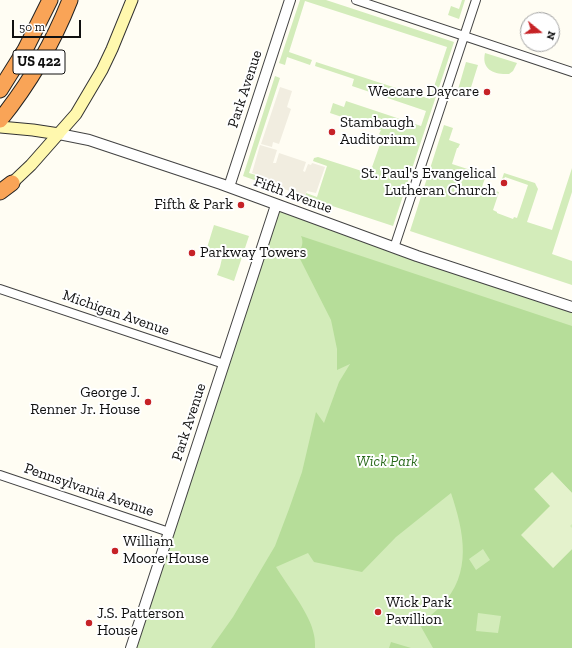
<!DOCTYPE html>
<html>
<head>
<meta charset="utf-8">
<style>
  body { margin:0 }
  #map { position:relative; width:572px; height:648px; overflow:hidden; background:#fffdf3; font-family:"Zilla Slab",serif }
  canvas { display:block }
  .north { position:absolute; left:520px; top:12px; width:40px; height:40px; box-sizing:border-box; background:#fff; border:1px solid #9f9f9f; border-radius:50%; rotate:108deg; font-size:11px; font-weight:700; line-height:16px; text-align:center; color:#101010 }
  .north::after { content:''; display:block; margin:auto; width:14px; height:18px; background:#c62226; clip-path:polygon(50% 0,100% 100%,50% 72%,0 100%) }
  .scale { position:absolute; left:12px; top:20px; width:69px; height:18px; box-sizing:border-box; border:2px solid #101010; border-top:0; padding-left:5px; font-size:12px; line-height:14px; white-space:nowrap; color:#101010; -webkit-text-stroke:3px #fff; paint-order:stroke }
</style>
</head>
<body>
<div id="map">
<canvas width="572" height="648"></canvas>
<div class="north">N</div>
<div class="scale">50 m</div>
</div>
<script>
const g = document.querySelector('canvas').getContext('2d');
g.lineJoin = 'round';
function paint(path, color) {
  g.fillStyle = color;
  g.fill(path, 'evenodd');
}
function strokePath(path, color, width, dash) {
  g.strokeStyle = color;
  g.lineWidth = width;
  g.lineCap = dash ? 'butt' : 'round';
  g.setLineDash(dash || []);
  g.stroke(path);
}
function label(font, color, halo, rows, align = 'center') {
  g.font = font + ' "Zilla Slab",serif';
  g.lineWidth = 4;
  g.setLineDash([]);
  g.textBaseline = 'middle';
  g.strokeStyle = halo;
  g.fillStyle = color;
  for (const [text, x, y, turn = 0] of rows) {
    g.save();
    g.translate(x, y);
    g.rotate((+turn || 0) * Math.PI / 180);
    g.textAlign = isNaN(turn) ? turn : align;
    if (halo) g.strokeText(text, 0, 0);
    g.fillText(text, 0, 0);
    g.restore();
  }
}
paint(new Path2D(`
  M 300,0 L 326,0 L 454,42 L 393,226 L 305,197 L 306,193 L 317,197 L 327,166 L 313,161 L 314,158 L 318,157 L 365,172 L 366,169 L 371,170 L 383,136 L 379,134 L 381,130 L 330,113 L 333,103 L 344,107 L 346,101 L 421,126 L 426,111 L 352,86 L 354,79 L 315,66 L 316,62 L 430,99 L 447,47 L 305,1 L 289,52 L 312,60 L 310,65 L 287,57 L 285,65 L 279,63 Z
  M 462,0 L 465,0 L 459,19 L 448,15 L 451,6 L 459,9 Z
  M 485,53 L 517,63 L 513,71 L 509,74 C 495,75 481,70 485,53 Z
  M 466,62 L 478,65 L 468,97 L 457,93 Z
  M 275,76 L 280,78 L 249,173 L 259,176 L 257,181 L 243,176 Z
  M 444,125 L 453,128 L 449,140 L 460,144 L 458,148 L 457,148 L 452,164 L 483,174 L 482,176 L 485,178 L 482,187 L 499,192 L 493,210 L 497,212 L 497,213 L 513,219 L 514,217 L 517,218 L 528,185 L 505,177 L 504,179 L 502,179 L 504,173 L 535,183 L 538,189 L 527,222 L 552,230 L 572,168 L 572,192 L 552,254 L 572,261 L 572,285 L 410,231 Z
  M 276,205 L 572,307 L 572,648 L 131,648 Z
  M 214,225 L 249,236 L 234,281 L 217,275 L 220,267 L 223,254 L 210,250 L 209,252 L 206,251 Z`), '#d3ecba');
paint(new Path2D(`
  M 301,236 L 572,326 L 572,493 L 552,472 L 551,506 L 553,568 L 572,549 L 572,648 L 433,648 L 420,625 C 427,618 434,613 441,606 C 473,573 464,532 451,493 L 396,537 L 362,572 L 314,562 L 308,553 L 276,567 C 287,585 311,615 314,635 C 315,639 315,644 315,648 L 211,648 L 233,617 L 275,546 L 289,509 L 302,472 L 316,412 L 324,423 L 339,382 L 350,364 L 337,370 L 337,349 L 331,320 L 297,253 C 302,249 304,242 301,236 ZM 483,549 L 490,560 L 476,570 L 469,559 ZM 478,613 L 501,616 L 498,633 L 476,631 Z
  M 391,642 L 411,648 L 389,648 Z`), '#b6dd99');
paint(new Path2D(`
  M 552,472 L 572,493 L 572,524 L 570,526 L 572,528 L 572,549 L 553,568 L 521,535 L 550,506 L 534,489 Z`), '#e4f2cc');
paint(new Path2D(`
  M 280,87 L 292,91 L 287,107 L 291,109 L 279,144 L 273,142 L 272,147 L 261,144 Z
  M 260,145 L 277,150 L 273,163 L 276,163 L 279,153 L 306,162 L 303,171 L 305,172 L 308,164 L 311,165 L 312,163 L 325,167 L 316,193 L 307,191 L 305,196 L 257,180 L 259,175 L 252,173 Z`), '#f1ede0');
const minor = new Path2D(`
  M 356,0 L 572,72
  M 394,248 L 476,0
  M 0,289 L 224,364
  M 0,475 L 169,532`);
const tertiary = new Path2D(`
  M 59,134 L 89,140 L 221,184 L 417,256 L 572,307
  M 229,187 L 290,0
  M 131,648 L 276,205`);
const secondary = new Path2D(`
  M 0,127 L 33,130 L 59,134
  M 12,183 L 31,165 L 76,114 L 102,70 L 112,49 L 132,0`);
const motorway = new Path2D(`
  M 0,90 L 25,50 L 50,0
  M 0,120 C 29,84 53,43 70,0
  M 0,192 L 12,183`);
strokePath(minor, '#434343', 10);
strokePath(tertiary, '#434343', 12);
strokePath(secondary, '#323232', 13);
strokePath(motorway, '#212121', 17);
strokePath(minor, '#fff', 8);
strokePath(tertiary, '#fff', 10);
strokePath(secondary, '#fff8ae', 11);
strokePath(motorway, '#f9a457', 15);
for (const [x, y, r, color] of [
  [487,92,4,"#c62226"],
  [332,132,4,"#c62226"],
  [504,183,4,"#c62226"],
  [241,205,4,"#c62226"],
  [192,253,4,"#c62226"],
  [148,402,4,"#c62226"],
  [115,551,4,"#c62226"],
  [378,612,4,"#c62226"],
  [89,623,4,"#c62226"]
]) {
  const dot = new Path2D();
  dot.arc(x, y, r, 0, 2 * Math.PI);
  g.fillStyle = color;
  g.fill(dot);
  strokePath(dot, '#fff', 1.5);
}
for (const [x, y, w] of [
  [39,62,52]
]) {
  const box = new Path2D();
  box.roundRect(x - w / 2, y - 12, w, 24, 3);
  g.fillStyle = '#fff';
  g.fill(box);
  strokePath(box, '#101010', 1);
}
label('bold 14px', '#101010', null, [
  ["US 422",39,62]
]);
label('15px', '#101010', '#fff', [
  ["Park Avenue",245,89,-72],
  ["Fifth Avenue",293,195,20],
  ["Michigan Avenue",116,313,19],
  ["Park Avenue",189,422,-72],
  ["Pennsylvania Avenue",89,490,19]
]);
label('15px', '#101010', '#fff', [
  ["Weecare Daycare",479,92,"right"],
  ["Stambaugh",340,123],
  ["Auditorium",340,140],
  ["St. Paul's Evangelical",496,174,"right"],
  ["Lutheran Church",496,191,"right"],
  ["Fifth & Park",233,205,"right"],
  ["Parkway Towers",200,253],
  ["George J.",140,393,"right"],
  ["Renner Jr. House",140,410,"right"],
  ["William",123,542],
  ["Moore House",123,559],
  ["Wick Park",386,603],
  ["Pavillion",386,620],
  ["J.S. Patterson",97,614],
  ["House",97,631]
], 'left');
label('italic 15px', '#2b6b1d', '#fff', [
  ["Wick Park",387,462]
]);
</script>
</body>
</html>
